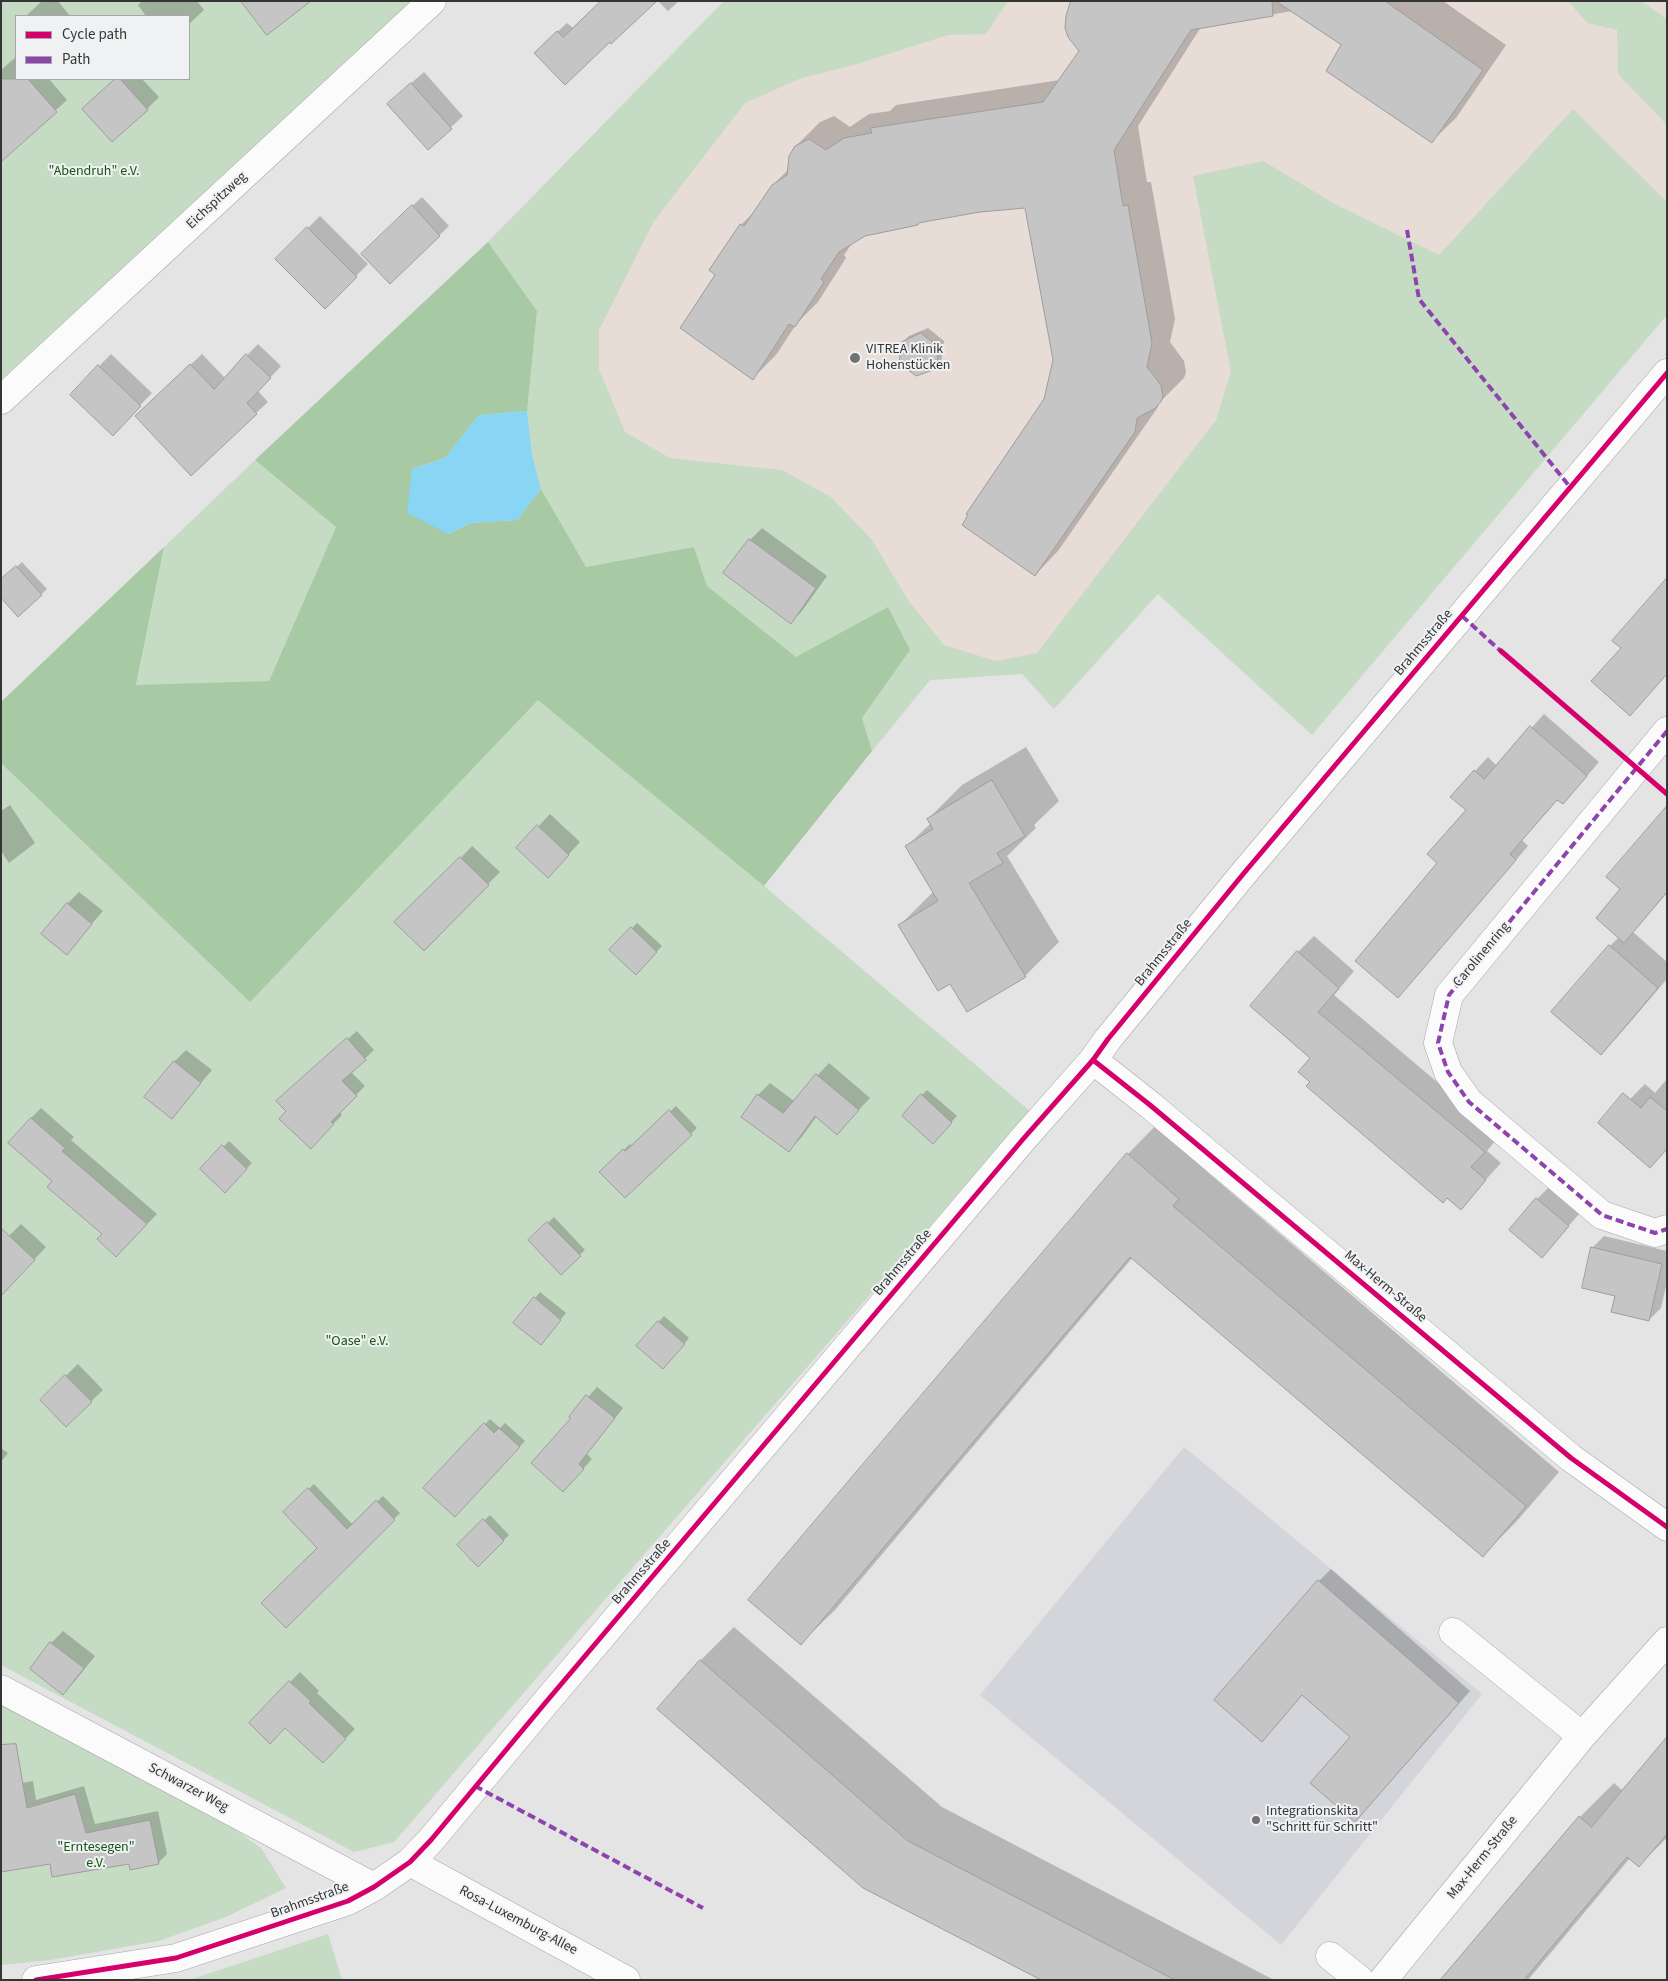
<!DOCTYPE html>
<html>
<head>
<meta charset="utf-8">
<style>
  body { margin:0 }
  #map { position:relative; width:1668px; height:1981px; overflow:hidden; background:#e4e4e5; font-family:"Source Sans 3",sans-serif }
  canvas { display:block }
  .frame { position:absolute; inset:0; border:2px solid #343535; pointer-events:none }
  .legend { position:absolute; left:15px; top:15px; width:175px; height:65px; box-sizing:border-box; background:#f0f1f3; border:1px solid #a5a6a7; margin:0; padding:6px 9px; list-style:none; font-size:15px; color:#343535 }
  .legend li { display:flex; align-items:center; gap:10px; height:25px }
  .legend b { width:25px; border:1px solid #a5a6a7 }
</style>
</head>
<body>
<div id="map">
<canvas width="1668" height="1981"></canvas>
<div class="frame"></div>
<ul class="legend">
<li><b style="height:6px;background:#d6006c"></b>Cycle path</li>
<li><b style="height:6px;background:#8e44ad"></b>Path</li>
</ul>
</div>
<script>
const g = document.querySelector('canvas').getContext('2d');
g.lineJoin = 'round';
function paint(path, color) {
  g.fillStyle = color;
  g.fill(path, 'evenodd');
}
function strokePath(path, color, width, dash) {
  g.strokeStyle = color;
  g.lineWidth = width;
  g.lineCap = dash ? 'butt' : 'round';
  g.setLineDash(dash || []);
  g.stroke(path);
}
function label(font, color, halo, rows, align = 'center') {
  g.font = font + ' "Source Sans 3",sans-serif';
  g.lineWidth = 4;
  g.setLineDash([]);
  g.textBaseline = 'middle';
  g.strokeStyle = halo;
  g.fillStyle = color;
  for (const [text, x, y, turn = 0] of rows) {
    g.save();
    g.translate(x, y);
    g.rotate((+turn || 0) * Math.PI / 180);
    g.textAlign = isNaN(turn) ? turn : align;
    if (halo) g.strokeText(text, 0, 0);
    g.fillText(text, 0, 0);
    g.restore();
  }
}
paint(new Path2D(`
  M 1184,1447 L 1482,1694 L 1281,1945 L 980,1695 Z`), '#d3d5da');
paint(new Path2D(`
  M 724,1 L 1667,1 L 1667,202 L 1573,109 L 1060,671 L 930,680 L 764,886 L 255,460 L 488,242 Z`), '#e8dcd6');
paint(new Path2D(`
  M 1,1 L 415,1 L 1,383 ZM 16,16 L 189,16 L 189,79 L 16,79 Z
  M 724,1 L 1008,1 L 986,34 L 948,35 L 857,64 L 799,79 L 745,103 L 654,221 L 599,330 L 599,369 L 625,432 L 670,458 L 782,470 L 831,497 L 872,540 L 908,600 L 944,645 L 996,661 L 1037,653 L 1216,420 L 1231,372 L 1193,176 L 1263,161 L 1335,204 L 1439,255 L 1573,109 L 1667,202 L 1667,315 L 1312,735 L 1158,594 L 1054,709 L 1022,674 L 930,680 L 872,751 L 862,718 L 910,650 L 796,657 L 707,586 L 694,547 L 586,567 L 541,489 L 532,455 L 527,411 L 537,311 L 488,242 Z
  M 1568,1 L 1641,1 L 1667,19 L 1667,125 L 1618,74 L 1617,30 L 1587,23 Z
  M 255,460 L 336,527 L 269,681 L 136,686 L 164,547 Z
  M 538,699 L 764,886 L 1030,1111 L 394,1842 L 354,1852 L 1,1665 L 1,763 L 250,1001 Z
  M 1,1701 L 188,1796 L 261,1848 L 286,1888 L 226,1917 L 159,1941 L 51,1960 L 1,1965 Z
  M 328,1934 L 342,1980 L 189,1980 Z`), '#c6dbc3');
paint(new Path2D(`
  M 488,242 L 537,311 L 527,411 L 479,415 L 445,458 L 412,469 L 448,534 L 471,523 L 517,520 L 541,489 L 586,567 L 694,547 L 707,586 L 796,657 L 888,607 L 910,650 L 862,718 L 872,751 L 764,886 L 538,700 L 250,1002 L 1,763 L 1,702 L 164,547 L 136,685 L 269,681 L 336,527 L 255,460 Z`), '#a7c9a3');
paint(new Path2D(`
  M 527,411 L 532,455 L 541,489 L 517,520 L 471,523 L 448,534 L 407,513 L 412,469 L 445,458 L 479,415 Z`), '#88d5f4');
paint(new Path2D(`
  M 42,1 L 58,1 L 70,16 L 26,16 Z
  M 142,1 L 197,1 L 204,10 L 189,24 L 189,16 L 146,16 L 138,5 Z
  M 658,1 L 679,1 L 668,11 Z
  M 1074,1 L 1443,1 L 1506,45 L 1456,118 L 1432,141 L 1343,45 L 1292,11 L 1201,27 L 1138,126 L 1147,182 L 1151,182 L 1175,319 L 1170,342 L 1184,361 L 1186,372 L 1184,378 L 1159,403 L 1158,407 L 1058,551 L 1035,575 L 1045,400 L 1054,360 L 1027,207 L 979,211 L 920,221 L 917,224 L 864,235 L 853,242 L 844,255 L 846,258 L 818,302 L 797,323 L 776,355 L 753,378 L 717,274 L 741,225 L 757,209 L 772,186 L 789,169 L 796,146 L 820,122 L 834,116 L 850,127 L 869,114 L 890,111 L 896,105 L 1060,80 L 1081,51 Z
  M 636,16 L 545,43 L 567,23 L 573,28 Z
  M 16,57 L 16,79 L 49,79 L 67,100 L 1,160 L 1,70 Z
  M 424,72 L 463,116 L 428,149 L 401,92 Z
  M 115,79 L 142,79 L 159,97 L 147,109 L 83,109 Z
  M 422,197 L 449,226 L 390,282 L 372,244 Z
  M 320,216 L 368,264 L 325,307 L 277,259 Z
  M 928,328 L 944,341 L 941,362 L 935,367 L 903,342 L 909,336 Z
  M 258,344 L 281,366 L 258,391 L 268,402 L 191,474 L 148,405 L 202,354 L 225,378 Z
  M 111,354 L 152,393 L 124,422 L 71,395 Z
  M 762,528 L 827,576 L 802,611 L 790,623 L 750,540 Z
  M 22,562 L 47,589 L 19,615 L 1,581 Z
  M 1544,714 L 1599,762 L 1576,789 L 1558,799 L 1522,840 L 1528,846 L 1398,997 L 1439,863 L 1468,810 L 1452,796 L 1488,757 L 1497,766 Z
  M 1026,747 L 1059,801 L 1034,825 L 1036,828 L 1007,856 L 1059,942 L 1025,976 L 950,982 L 900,925 L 934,891 L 907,846 L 931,823 L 928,819 L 962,785 Z
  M 10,805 L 35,843 L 9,863 L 1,851 L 1,811 Z
  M 1667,811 L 1667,893 L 1633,932 L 1667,962 L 1667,979 L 1619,1035 L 1601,1053 L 1610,946 L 1619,937 Z
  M 550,814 L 580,842 L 560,864 L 518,848 Z
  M 472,846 L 500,872 L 424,949 L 434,886 Z
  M 79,892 L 103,911 L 69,950 L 67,904 Z
  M 637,923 L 662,946 L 636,973 L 611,950 Z
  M 1314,936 L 1354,971 L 1334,995 L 1500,1135 L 1487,1151 L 1501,1163 L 1460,1208 L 1311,1082 L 1312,1058 L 1298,952 Z
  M 357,1031 L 374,1050 L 351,1072 L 365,1086 L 339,1112 L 342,1115 L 319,1139 L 288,1111 L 286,1093 Z
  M 186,1050 L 212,1070 L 172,1117 L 174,1062 Z
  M 829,1063 L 870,1098 L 837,1133 L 817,1116 L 801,1138 L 789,1150 L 758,1095 L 770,1083 L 794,1101 Z
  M 1667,1079 L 1667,1149 L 1650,1167 L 1630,1099 L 1645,1084 L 1655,1093 Z
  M 927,1090 L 957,1116 L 933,1142 L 922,1095 Z
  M 676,1106 L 697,1128 L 625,1196 L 601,1172 L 630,1144 L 632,1147 Z
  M 41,1108 L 74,1137 L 71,1140 L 157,1214 L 116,1256 L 104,1234 L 31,1118 Z
  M 1161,1120 L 1212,1164 L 1206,1171 L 1559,1472 L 1517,1521 L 1483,1555 L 1133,1257 L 835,1610 L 801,1643 L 1128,1154 Z
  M 229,1141 L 252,1163 L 225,1191 L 202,1169 Z
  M 1549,1187 L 1580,1213 L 1542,1256 L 1537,1199 Z
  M 554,1217 L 585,1250 L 561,1273 L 530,1240 Z
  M 21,1224 L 46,1247 L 1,1295 L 1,1244 Z
  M 1604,1236 L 1667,1251 L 1667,1282 L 1661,1308 L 1649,1320 L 1616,1295 L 1592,1248 Z
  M 540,1292 L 566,1313 L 546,1338 L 535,1298 Z
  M 664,1316 L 689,1338 L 668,1362 L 637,1346 Z
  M 78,1364 L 103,1390 L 66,1426 L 41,1400 Z
  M 597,1387 L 623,1408 L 587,1454 L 592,1459 L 572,1481 L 573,1418 L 571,1417 Z
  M 490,1419 L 500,1428 L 505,1423 L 525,1441 L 460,1510 L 425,1488 Z
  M 1,1448 L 8,1453 L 1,1462 Z
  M 314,1484 L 353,1525 L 383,1496 L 400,1513 L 286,1626 L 319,1548 L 285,1512 Z
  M 490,1515 L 509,1535 L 478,1565 L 458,1545 Z
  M 1331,1569 L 1470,1691 L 1367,1808 L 1352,1737 L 1303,1694 L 1274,1728 L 1319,1581 Z
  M 734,1627 L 942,1807 L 1274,1980 L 1042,1980 L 700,1661 Z
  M 63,1631 L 95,1656 L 75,1681 L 63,1693 L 51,1643 Z
  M 300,1672 L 319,1691 L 317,1693 L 355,1729 L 332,1752 L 286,1726 L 250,1723 Z
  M 1667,1739 L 1667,1838 L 1639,1865 L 1630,1858 L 1528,1980 L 1442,1980 L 1580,1817 L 1614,1783 L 1623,1791 Z
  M 33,1781 L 36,1800 L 84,1786 L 95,1824 L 158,1811 L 167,1854 L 158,1863 L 51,1863 L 1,1787 Z`), '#0003');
const building = new Path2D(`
  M 241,1 L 311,1 L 267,35 Z
  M 601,1 L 657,1 L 611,44 L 610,42 L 565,85 L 534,53 L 557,31 L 563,37 Z
  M 1071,1 L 1272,1 L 1273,16 L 1191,30 L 1114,150 L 1123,206 L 1128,205 L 1152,343 L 1147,367 L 1161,385 L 1163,397 L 1160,403 L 1154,409 L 1137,418 L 1135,432 L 1035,576 L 962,525 L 968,515 L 966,514 L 1044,399 L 1053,360 L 1025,208 L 980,212 L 918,223 L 918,225 L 865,236 L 839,252 L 821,279 L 824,282 L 795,327 L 789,324 L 753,380 L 680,328 L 715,275 L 709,270 L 740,224 L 744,226 L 772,185 L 787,175 L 789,156 L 795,146 L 809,139 L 826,150 L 844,138 L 872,133 L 870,128 L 1043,102 L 1079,51 L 1068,37 L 1065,28 L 1066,16 Z
  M 1276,1 L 1385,1 L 1483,70 L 1432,143 L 1326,71 L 1341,45 Z
  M 1,79 L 28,79 L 57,112 L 1,162 Z
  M 115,79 L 120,79 L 148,110 L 112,142 L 82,109 Z
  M 411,83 L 452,129 L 428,150 L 387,104 Z
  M 412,205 L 440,236 L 390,284 L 361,254 Z
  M 307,227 L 357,277 L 325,309 L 275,259 Z
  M 921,333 L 939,347 L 936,369 L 916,376 L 899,363 L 902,342 Z
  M 246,354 L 271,378 L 247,403 L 257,414 L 191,476 L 135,416 L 190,364 L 214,389 Z
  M 98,365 L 141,406 L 113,436 L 70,395 Z
  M 749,539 L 816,588 L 791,624 L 723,573 Z
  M 16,566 L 42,595 L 18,617 L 1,598 L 1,579 Z
  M 1667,578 L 1667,674 L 1630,716 L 1591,681 L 1621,648 L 1612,641 Z
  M 1530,726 L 1587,776 L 1563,804 L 1557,800 L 1510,854 L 1516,860 L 1398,998 L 1355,961 L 1437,863 L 1427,854 L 1466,810 L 1450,797 L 1474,770 L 1484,779 Z
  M 992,780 L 1025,836 L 997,853 L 1003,863 L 969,883 L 1026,977 L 967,1012 L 950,984 L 938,991 L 898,925 L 938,901 L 905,846 L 933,829 L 927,819 Z
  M 1667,806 L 1667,892 L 1624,943 L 1596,918 L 1620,889 L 1606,877 Z
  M 537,825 L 569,855 L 548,878 L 516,848 Z
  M 460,857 L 489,885 L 424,951 L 394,922 Z
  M 67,903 L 92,924 L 67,955 L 41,934 Z
  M 631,927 L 657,952 L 636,975 L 609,950 Z
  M 1609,945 L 1658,988 L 1601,1055 L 1551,1012 Z
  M 1297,951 L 1339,988 L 1318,1012 L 1485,1152 L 1471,1167 L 1486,1180 L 1461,1210 L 1447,1198 L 1443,1203 L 1306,1086 L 1310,1082 L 1298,1072 L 1310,1058 L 1250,1006 Z
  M 347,1038 L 366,1060 L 342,1081 L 357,1096 L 331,1122 L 334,1124 L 311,1149 L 279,1119 L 286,1111 L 276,1101 Z
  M 174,1061 L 201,1083 L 172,1119 L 144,1097 Z
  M 816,1074 L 859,1110 L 837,1135 L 815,1116 L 789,1152 L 741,1117 L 757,1094 L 783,1113 Z
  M 1623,1093 L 1641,1108 L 1650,1097 L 1667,1111 L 1667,1149 L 1650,1168 L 1598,1123 Z
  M 921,1094 L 952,1123 L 933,1144 L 902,1116 Z
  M 669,1110 L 692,1135 L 625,1198 L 599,1172 L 623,1149 L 625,1151 Z
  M 31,1118 L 65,1148 L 62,1151 L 147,1224 L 116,1257 L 97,1239 L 102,1234 L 47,1187 L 52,1181 L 8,1143 Z
  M 222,1145 L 247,1169 L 225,1193 L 200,1169 Z
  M 1127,1153 L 1179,1199 L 1173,1206 L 1526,1506 L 1483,1557 L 1130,1257 L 801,1645 L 748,1600 Z
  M 1536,1198 L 1569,1226 L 1542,1258 L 1509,1230 Z
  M 547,1222 L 581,1256 L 561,1275 L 528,1240 Z
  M 1,1228 L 35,1260 L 1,1296 Z
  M 1591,1247 L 1662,1264 L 1649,1321 L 1611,1312 L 1615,1296 L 1582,1288 Z
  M 534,1297 L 561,1320 L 541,1345 L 513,1323 Z
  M 658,1321 L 685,1344 L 663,1369 L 636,1346 Z
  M 65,1375 L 92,1402 L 66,1427 L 40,1400 Z
  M 586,1395 L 615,1418 L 579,1464 L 584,1469 L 563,1492 L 531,1463 L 571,1418 L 569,1417 Z
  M 484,1423 L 494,1433 L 499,1428 L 520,1447 L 455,1517 L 423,1488 Z
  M 308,1488 L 347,1529 L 376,1500 L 395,1520 L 286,1628 L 261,1603 L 317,1548 L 283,1512 Z
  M 483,1519 L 504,1541 L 478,1567 L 457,1545 Z
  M 1318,1580 L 1459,1703 L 1355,1822 L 1310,1783 L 1350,1737 L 1302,1695 L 1262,1742 L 1214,1700 Z
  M 50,1642 L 84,1668 L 63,1695 L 30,1669 Z
  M 700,1660 L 908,1841 L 1175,1980 L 1041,1980 L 863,1888 L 657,1709 Z
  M 289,1681 L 311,1701 L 309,1703 L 346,1739 L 323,1763 L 285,1728 L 270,1744 L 249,1723 Z
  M 1667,1737 L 1667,1834 L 1639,1867 L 1627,1857 L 1524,1980 L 1440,1980 L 1579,1816 L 1591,1827 Z
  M 16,1744 L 27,1808 L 75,1794 L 86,1833 L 150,1820 L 159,1864 L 130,1870 L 129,1864 L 52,1877 L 50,1864 L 1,1872 L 1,1745 Z`);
paint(building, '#c5c5c6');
strokePath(building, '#9e9d9e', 1);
const minor = new Path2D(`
  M 1,400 L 432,1
  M 1667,731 L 1449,995 L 1438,1043 L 1448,1072 L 1469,1102 L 1602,1215 L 1655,1233 L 1667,1229
  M 1093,1060 L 1150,1105 L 1571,1458 L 1667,1527
  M 1453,1632 L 1582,1736 L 1667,1641
  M 1,1689 L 374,1887
  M 410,1862 L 626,1980
  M 1330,1956 L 1360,1980
  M 36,1980 L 176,1958 L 348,1901 L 374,1887 L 410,1862 L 431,1840 L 546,1702 L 1024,1138 L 1093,1060 L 1108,1039 L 1244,873 L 1667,373
  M 1383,1980 L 1582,1736`);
strokePath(minor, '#a6a6a7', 29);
strokePath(minor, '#fbfbfb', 28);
strokePath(new Path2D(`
  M 1407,230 L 1419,299 L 1570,487
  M 1462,616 L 1504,654
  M 1667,731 L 1449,995 L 1438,1043 L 1448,1072 L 1469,1102 L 1602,1215 L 1655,1233 L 1667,1229
  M 475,1786 L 703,1908`), '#8e44ad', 4, [8, 4]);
strokePath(new Path2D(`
  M 1501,651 L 1667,794
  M 1093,1060 L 1150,1105 L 1571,1458 L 1667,1527
  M 36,1980 L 176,1958 L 348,1901 L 374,1887 L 410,1862 L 431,1840 L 546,1702 L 1024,1138 L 1093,1060 L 1108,1039 L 1244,873 L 1667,373`), '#d6006c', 5);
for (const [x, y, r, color] of [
  [855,358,6,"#727273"],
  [1256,1820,5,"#727273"]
]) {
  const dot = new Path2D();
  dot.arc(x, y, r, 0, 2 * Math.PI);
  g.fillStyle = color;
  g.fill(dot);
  strokePath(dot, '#f0f1f3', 2);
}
label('14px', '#16550f', '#f0f1f3', [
  ["\"Abendruh\" e.V.",94,172],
  ["\"Oase\" e.V.",357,1342],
  ["\"Erntesegen\"",96,1848],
  ["e.V.",96,1864]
]);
label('14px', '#343535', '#f0f1f3', [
  ["Eichspitzweg",217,201,-43],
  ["Brahmsstraße",1424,643,-50],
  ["Brahmsstraße",1164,953,-51],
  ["Carolinenring",1482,955,-50],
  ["Brahmsstraße",903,1263,-50],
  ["Max-Herm-Straße",1385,1287,40],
  ["Brahmsstraße",642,1572,-49],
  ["Schwarzer Weg",188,1788,28],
  ["Max-Herm-Straße",1483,1858,-51],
  ["Brahmsstraße",310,1901,-20],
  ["Rosa-Luxemburg-Allee",518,1921,28]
]);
label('14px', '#343535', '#f0f1f3', [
  ["VITREA Klinik",866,350],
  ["Hohenstücken",866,366],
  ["Integrationskita",1266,1812],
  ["\"Schritt für Schritt\"",1266,1828]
], 'left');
</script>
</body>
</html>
